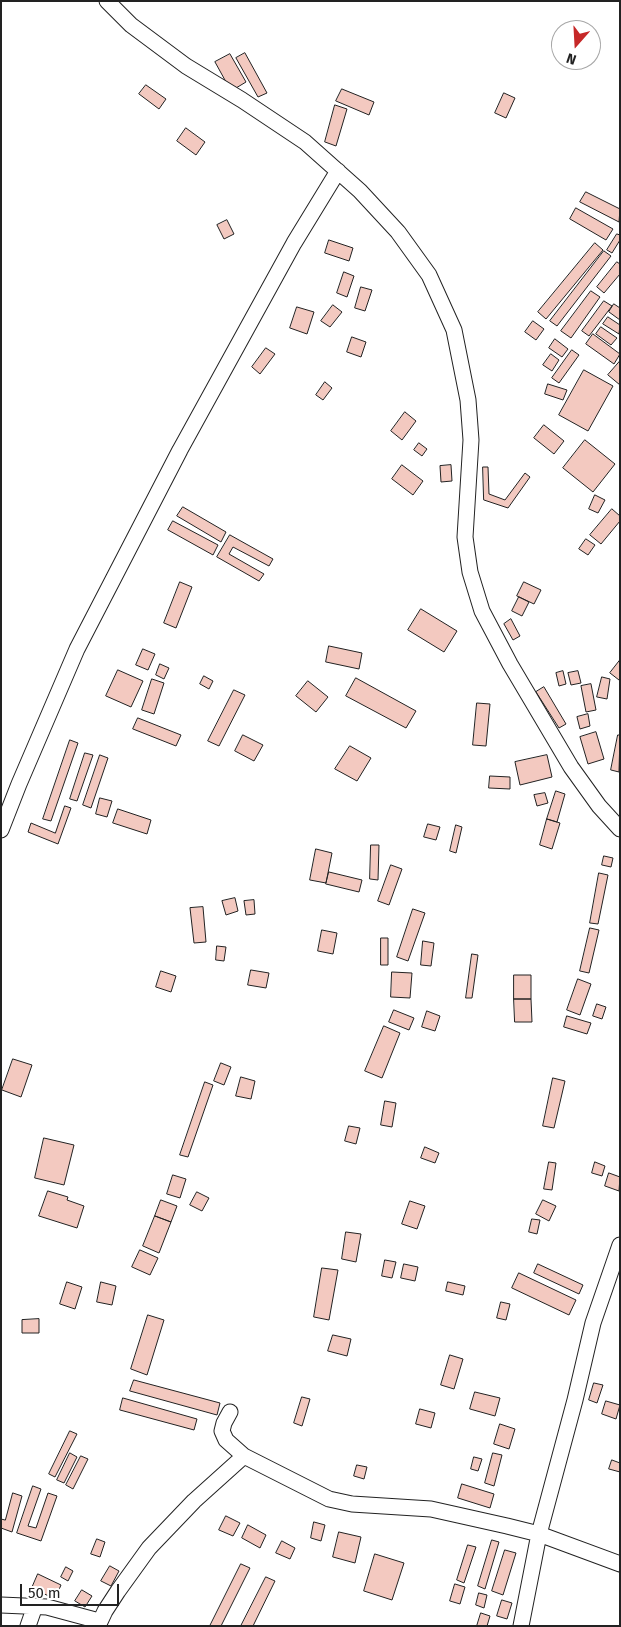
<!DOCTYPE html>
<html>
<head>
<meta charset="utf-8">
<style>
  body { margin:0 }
  #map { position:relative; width:621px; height:1627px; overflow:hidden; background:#fff; font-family:"Fira Sans",sans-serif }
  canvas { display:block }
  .frame { position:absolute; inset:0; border:2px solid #222; pointer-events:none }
  .north { position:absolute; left:551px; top:20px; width:50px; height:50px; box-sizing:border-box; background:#fff; border:1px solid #a7a7a7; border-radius:50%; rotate:199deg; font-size:14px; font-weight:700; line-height:20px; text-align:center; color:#222 }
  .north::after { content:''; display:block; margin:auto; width:18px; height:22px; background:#c62828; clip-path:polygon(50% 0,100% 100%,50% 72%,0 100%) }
  .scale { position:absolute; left:20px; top:1584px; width:99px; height:22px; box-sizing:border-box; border:2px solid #222; border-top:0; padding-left:6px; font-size:15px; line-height:18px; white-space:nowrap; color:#222; -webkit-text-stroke:4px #fff; paint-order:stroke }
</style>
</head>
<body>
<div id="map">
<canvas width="621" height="1627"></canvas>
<div class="frame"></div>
<div class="north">N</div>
<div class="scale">50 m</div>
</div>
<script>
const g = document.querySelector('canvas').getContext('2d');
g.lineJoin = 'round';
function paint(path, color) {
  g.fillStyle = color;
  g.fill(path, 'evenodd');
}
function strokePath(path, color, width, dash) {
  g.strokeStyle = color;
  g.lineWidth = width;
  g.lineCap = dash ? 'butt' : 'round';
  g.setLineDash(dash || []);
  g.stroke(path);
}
const building = new Path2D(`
  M 245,53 L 267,93 L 258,97 L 236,58 Z
  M 230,54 L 246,82 L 231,91 L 215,62 Z
  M 146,85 L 166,99 L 159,109 L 139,94 Z
  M 342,89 L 374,102 L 369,115 L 336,101 Z
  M 504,93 L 515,98 L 506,118 L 495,113 Z
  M 335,105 L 347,109 L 336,146 L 325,142 Z
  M 186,128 L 205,142 L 196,155 L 177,141 Z
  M 586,192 L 620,209 L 619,222 L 580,202 Z
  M 576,208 L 613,229 L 606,240 L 570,219 Z
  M 227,220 L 234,234 L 224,239 L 217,225 Z
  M 617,234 L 620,235 L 620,240 L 612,253 L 607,250 Z
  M 329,240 L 353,248 L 349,261 L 325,253 Z
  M 595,243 L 603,250 L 546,319 L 538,312 Z
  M 604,251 L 611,256 L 557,326 L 550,321 Z
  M 617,262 L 620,264 L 620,274 L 604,293 L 597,287 Z
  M 344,272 L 354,276 L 347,297 L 337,293 Z
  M 361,287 L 372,290 L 365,311 L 355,308 Z
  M 591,291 L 600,297 L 571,338 L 561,331 Z
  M 604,301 L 612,306 L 589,336 L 582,331 Z
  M 614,304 L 620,308 L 620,320 L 609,312 Z
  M 333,305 L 342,312 L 330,327 L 321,321 Z
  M 297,307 L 314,312 L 307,334 L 290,328 Z
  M 608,317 L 620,325 L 619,334 L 603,324 Z
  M 533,321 L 544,329 L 536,340 L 525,332 Z
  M 601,327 L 617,338 L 611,345 L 596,334 Z
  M 593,334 L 620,354 L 614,364 L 586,344 Z
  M 352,337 L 366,342 L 361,357 L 347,352 Z
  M 555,339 L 568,349 L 562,357 L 549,348 Z
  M 266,348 L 275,354 L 260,374 L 252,367 Z
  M 572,350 L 579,355 L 559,383 L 552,378 Z
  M 551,354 L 559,360 L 552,371 L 543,365 Z
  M 620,361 L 620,385 L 608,375 Z
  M 584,370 L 613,386 L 588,431 L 559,415 Z
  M 325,382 L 332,388 L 323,400 L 316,395 Z
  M 548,384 L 567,390 L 563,400 L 545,394 Z
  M 405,412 L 416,421 L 402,440 L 391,431 Z
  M 544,425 L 564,441 L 554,454 L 534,438 Z
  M 585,440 L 615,464 L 593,492 L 563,468 Z
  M 419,443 L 427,449 L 422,456 L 414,450 Z
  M 402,465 L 423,481 L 413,495 L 392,479 Z
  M 451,465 L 452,481 L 441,482 L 440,466 Z
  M 483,467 L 488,467 L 489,494 L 505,500 L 525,473 L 530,477 L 508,508 L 484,500 Z
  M 595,495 L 605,500 L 598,513 L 589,509 Z
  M 183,507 L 226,532 L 221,542 L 177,516 Z
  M 612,509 L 620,516 L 620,521 L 601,544 L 590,535 Z
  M 173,521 L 218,545 L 213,555 L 168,530 Z
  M 230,535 L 273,559 L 269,566 L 233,547 L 229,554 L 264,574 L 259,581 L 217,557 Z
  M 586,539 L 595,545 L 588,555 L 579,549 Z
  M 180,582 L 192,587 L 176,628 L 164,623 Z
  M 524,582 L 541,590 L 534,604 L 517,596 Z
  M 519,597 L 529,602 L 522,616 L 512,611 Z
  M 421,609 L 457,631 L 444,652 L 408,630 Z
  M 511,619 L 520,636 L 513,640 L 504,624 Z
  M 329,646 L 362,653 L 359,669 L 326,662 Z
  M 143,649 L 155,654 L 148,670 L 136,665 Z
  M 620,660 L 620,680 L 619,680 L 610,673 Z
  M 160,664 L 169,668 L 164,679 L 156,675 Z
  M 118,670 L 143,681 L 131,707 L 106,696 Z
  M 563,671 L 566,684 L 559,686 L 556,673 Z
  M 578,671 L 581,683 L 571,685 L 568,673 Z
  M 204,676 L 213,681 L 209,689 L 200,684 Z
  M 602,677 L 610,679 L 607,699 L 597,697 Z
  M 356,678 L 416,711 L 406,728 L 346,696 Z
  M 152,679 L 164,683 L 154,714 L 142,710 Z
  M 308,681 L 328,697 L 316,712 L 296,696 Z
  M 591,684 L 596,710 L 586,712 L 581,686 Z
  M 544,687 L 566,724 L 559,728 L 536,692 Z
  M 234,690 L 245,695 L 219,746 L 208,741 Z
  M 477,703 L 490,704 L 486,746 L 473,745 Z
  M 588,714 L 590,726 L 580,729 L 577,717 Z
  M 138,718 L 181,735 L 176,746 L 133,729 Z
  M 596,732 L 604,759 L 588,764 L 580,737 Z
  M 243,735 L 263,745 L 254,761 L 235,751 Z
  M 618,735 L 620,735 L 619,772 L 611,770 Z
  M 70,740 L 78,743 L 51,821 L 43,819 Z
  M 350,746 L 371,758 L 357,781 L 335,769 Z
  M 85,753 L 93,755 L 77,801 L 70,799 Z
  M 100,755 L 108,758 L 91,808 L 83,805 Z
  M 547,755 L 552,777 L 520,785 L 515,762 Z
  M 490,776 L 510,777 L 510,789 L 489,788 Z
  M 556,791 L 565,794 L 557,822 L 547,819 Z
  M 545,793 L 548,803 L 537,806 L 534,795 Z
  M 100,798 L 112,801 L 107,817 L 96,814 Z
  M 65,806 L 71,808 L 58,844 L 28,832 L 31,823 L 55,833 Z
  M 118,809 L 151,820 L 147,834 L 113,823 Z
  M 547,819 L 560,823 L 552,849 L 540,845 Z
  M 428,824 L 440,827 L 436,840 L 424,837 Z
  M 456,825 L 462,827 L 456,853 L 450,851 Z
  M 371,845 L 379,845 L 378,880 L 370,879 Z
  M 316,849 L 332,853 L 326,883 L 310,880 Z
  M 604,856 L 613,858 L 611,867 L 602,865 Z
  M 391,865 L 402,869 L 389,905 L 378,901 Z
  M 329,872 L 362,880 L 359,892 L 326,884 Z
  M 599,873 L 608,875 L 598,924 L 590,923 Z
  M 235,898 L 238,911 L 226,915 L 222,901 Z
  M 254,900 L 255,914 L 246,915 L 244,901 Z
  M 203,907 L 206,942 L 194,943 L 190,908 Z
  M 413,909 L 425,913 L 408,961 L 397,957 Z
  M 590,928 L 599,930 L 589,973 L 580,971 Z
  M 322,930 L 337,933 L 333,954 L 318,951 Z
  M 381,938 L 388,938 L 388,965 L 381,965 Z
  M 423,941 L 434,943 L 431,966 L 421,965 Z
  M 217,946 L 226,947 L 224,961 L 216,960 Z
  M 472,954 L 478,955 L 472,998 L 466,998 Z
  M 251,970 L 269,973 L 266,988 L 248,985 Z
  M 161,971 L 176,976 L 171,992 L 156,987 Z
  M 392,972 L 412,973 L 410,998 L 391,997 Z
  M 514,975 L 531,975 L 531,999 L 514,999 Z
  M 578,979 L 591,984 L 580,1015 L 567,1010 Z
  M 514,999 L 531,999 L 532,1022 L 515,1022 Z
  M 597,1004 L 606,1007 L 602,1019 L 593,1016 Z
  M 394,1010 L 414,1018 L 409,1030 L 389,1022 Z
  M 427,1011 L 440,1016 L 435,1031 L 422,1027 Z
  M 567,1016 L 591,1023 L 587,1034 L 564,1027 Z
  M 384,1026 L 400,1033 L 382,1078 L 365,1071 Z
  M 13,1059 L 32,1065 L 21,1097 L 2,1090 Z
  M 221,1063 L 231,1067 L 224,1085 L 214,1081 Z
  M 241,1077 L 255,1081 L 251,1099 L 236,1096 Z
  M 553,1078 L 565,1081 L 554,1128 L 543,1126 Z
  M 205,1082 L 213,1085 L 188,1157 L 180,1155 Z
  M 385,1101 L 396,1103 L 392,1127 L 381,1125 Z
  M 349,1126 L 360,1128 L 356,1144 L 345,1141 Z
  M 44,1138 L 74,1145 L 64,1185 L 35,1178 Z
  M 425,1147 L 439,1153 L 435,1163 L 421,1158 Z
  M 549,1162 L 556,1163 L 552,1190 L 544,1189 Z
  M 595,1162 L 605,1166 L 602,1176 L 592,1173 Z
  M 609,1173 L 620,1177 L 619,1191 L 605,1186 Z
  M 173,1175 L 186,1179 L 180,1198 L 167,1194 Z
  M 48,1191 L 68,1197 L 67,1200 L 84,1206 L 77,1228 L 39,1216 Z
  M 197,1192 L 209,1198 L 202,1211 L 190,1205 Z
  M 161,1200 L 177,1206 L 171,1222 L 155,1216 Z
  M 543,1200 L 556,1206 L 549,1221 L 536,1214 Z
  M 410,1201 L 425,1206 L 417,1229 L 402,1224 Z
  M 155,1216 L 171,1222 L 159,1253 L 143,1246 Z
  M 532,1219 L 540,1220 L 537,1234 L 529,1232 Z
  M 346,1232 L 361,1234 L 356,1262 L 342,1259 Z
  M 140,1250 L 158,1258 L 150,1275 L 132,1267 Z
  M 385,1260 L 396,1262 L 392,1278 L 382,1276 Z
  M 404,1264 L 418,1267 L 415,1281 L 401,1278 Z
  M 538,1264 L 583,1285 L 579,1294 L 534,1273 Z
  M 322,1268 L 338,1270 L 329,1320 L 314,1317 Z
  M 519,1273 L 576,1300 L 569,1315 L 512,1288 Z
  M 67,1282 L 82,1287 L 75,1309 L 60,1304 Z
  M 101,1282 L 116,1286 L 112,1305 L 97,1302 Z
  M 448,1282 L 465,1286 L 463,1295 L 446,1291 Z
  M 501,1302 L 510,1304 L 506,1320 L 497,1318 Z
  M 148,1315 L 164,1320 L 147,1375 L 131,1369 Z
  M 39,1319 L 39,1333 L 22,1333 L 22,1320 Z
  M 333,1335 L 351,1339 L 347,1356 L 328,1351 Z
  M 450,1355 L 463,1359 L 454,1389 L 441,1385 Z
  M 134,1380 L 220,1403 L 217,1415 L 130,1391 Z
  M 594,1383 L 603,1385 L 597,1403 L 589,1400 Z
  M 475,1392 L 500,1398 L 495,1416 L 470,1409 Z
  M 302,1397 L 310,1399 L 302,1426 L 294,1423 Z
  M 123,1398 L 197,1419 L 194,1430 L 120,1410 Z
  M 606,1401 L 620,1405 L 616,1419 L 602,1414 Z
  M 420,1409 L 435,1413 L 431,1428 L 416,1424 Z
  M 500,1424 L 515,1429 L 509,1449 L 494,1444 Z
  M 70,1431 L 77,1434 L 55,1477 L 49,1474 Z
  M 70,1453 L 77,1457 L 64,1483 L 57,1480 Z
  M 493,1453 L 502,1455 L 494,1486 L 485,1483 Z
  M 81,1456 L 88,1459 L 73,1489 L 66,1485 Z
  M 474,1457 L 482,1459 L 478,1471 L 471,1469 Z
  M 612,1460 L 620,1463 L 620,1472 L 609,1469 Z
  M 357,1465 L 367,1467 L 364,1479 L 354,1476 Z
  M 462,1484 L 494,1494 L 490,1508 L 458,1498 Z
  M 33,1486 L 41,1489 L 28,1526 L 36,1528 L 48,1493 L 57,1496 L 41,1541 L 17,1533 Z
  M 13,1493 L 22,1496 L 12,1532 L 1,1528 L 1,1519 L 5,1520 Z
  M 226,1516 L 240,1523 L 233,1536 L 219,1530 Z
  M 314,1522 L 325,1525 L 321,1541 L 311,1538 Z
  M 248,1525 L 266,1535 L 260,1548 L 242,1538 Z
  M 339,1532 L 361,1537 L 355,1563 L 333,1557 Z
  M 97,1539 L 105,1542 L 100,1557 L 91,1554 Z
  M 492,1540 L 499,1542 L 485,1589 L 478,1586 Z
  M 282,1541 L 295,1548 L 290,1559 L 276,1553 Z
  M 468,1545 L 476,1547 L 464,1583 L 457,1580 Z
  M 505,1550 L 516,1553 L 503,1595 L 492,1591 Z
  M 375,1554 L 404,1563 L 392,1600 L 364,1591 Z
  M 241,1564 L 250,1568 L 221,1626 L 210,1626 Z
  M 110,1566 L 119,1571 L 111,1586 L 101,1581 Z
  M 66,1567 L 73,1571 L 68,1581 L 61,1577 Z
  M 38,1574 L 61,1585 L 55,1599 L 32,1588 Z
  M 266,1577 L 275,1581 L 253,1626 L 241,1626 Z
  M 455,1584 L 465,1587 L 460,1604 L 450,1601 Z
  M 82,1590 L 92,1596 L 85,1607 L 75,1601 Z
  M 479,1593 L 487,1595 L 484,1608 L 476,1605 Z
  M 502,1600 L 512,1603 L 507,1619 L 497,1616 Z
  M 481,1613 L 490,1616 L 487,1626 L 477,1626 Z`);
paint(building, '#f3c9c0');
strokePath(building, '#222', 1);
const minor = new Path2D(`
  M 107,1 L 131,25 L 186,66 L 242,100 L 305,142 L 360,191 L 398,232 L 429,275 L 454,330 L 468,400 L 471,440 L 465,537 L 470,572 L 482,611 L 510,664 L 571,767 L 599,806 L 620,829
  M 1,830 L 19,784 L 77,649 L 180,450 L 294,243 L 338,171
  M 230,1412 L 224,1423 L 222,1431 L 226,1440 L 244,1456 L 329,1499 L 352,1504 L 431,1509 L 507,1526 L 539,1534 L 620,1564
  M 1,1605 L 47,1607 L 99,1621
  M 28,1626 L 35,1606
  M 98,1626 L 105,1611 L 118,1591 L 149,1548 L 194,1501 L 244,1456
  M 521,1626 L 539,1534 L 575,1400 L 593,1323 L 620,1245`);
strokePath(minor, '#222', 17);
strokePath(minor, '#fff', 15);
</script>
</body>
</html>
